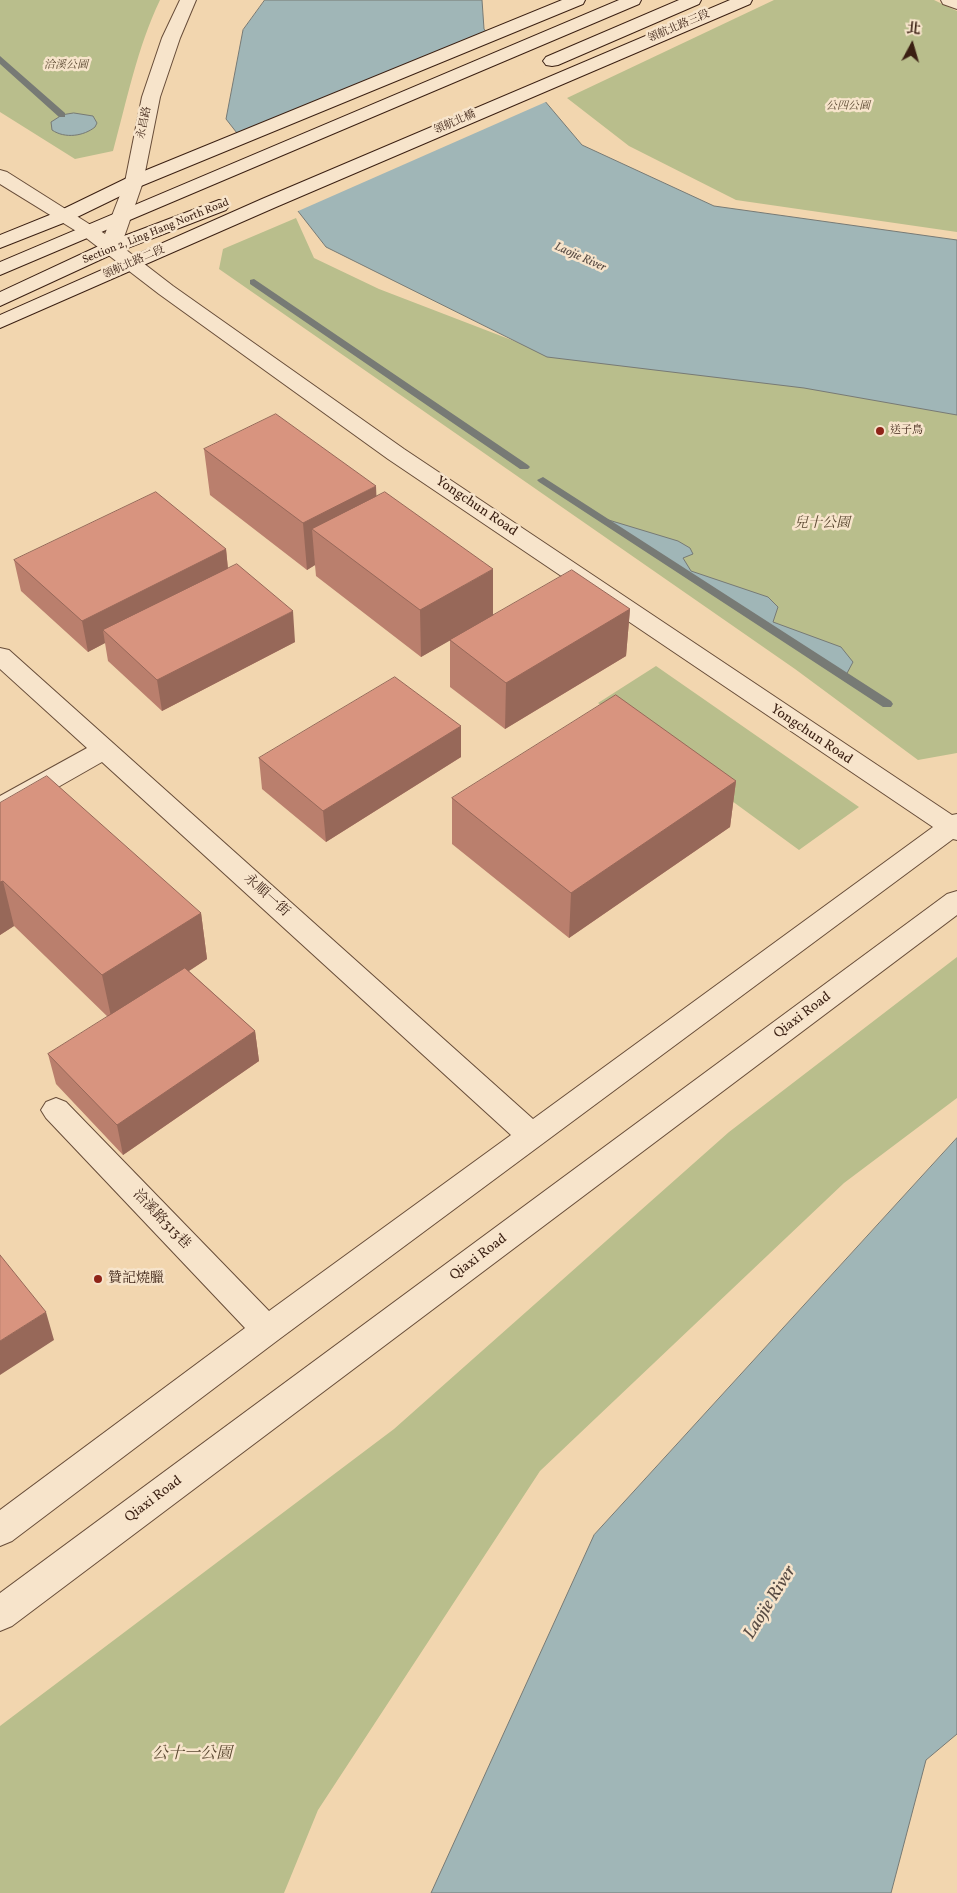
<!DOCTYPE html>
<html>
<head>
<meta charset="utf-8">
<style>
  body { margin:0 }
  #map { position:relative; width:957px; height:1893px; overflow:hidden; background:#f2d6af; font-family:Vollkorn,"Noto Serif TC",serif }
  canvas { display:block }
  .north { position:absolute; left:887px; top:20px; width:50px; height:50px; -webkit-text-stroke:4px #f7e4cb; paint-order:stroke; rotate:6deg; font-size:14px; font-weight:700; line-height:20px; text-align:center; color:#3a1f12 }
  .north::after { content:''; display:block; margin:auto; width:18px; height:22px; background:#3a1f12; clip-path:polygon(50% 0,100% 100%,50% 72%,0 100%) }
</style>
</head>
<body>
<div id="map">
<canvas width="957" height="1893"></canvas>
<div class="north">北</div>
</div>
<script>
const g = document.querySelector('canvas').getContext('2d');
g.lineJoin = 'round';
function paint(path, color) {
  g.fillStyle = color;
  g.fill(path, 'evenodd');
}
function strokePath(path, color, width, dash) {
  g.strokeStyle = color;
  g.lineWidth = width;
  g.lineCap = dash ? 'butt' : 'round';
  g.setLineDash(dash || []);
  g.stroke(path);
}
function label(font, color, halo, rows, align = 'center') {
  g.font = font + ' Vollkorn,"Noto Serif TC",serif';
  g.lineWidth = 5;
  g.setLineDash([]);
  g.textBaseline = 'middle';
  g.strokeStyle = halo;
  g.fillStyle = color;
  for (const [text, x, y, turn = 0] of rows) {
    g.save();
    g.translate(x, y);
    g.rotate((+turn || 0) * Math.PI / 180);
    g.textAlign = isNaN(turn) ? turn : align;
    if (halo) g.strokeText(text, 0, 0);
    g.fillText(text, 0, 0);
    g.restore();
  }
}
paint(new Path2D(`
  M 0,0 L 160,0 C 137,48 127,100 113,151 L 75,159 L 0,112 Z
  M 774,0 L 934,0 L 957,11 L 957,232 L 736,200 L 629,146 L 567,98 Z
  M 296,218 L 314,258 L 379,289 L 548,354 L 882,396 L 957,412 L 957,753 L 918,760 L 795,669 L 219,269 L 223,249 Z
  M 656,666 L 859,807 L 799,850 L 598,703 Z
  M 957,957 L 957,1098 L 844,1183 L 540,1471 L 318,1810 L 284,1893 L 0,1893 L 0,1726 L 394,1429 L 729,1132 Z`), '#b9be8c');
const water = new Path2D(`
  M 265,0 L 482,0 L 484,29 L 582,145 L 714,206 L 957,240 L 957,415 L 804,388 L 547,357 L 326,247 L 226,119 L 243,30 Z
  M 74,113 L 93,116 L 97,123 L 95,127 C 84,136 65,139 52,130 L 51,122 L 62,115 Z
  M 602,518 L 678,541 L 690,548 L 693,554 L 683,558 L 691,571 L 768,597 L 778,607 L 773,622 L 841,647 L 853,662 L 845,677 Z
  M 957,1138 L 957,1734 L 926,1760 L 891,1893 L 431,1893 L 594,1535 Z`);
paint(water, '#a0b6b7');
strokePath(water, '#777a75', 1);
paint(new Path2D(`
  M 488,30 L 548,101 L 296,212 L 236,137 Z`), '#f2d6af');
paint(new Path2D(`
  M 0,56 L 65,113 L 65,117 L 59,117 L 0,64 Z
  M 254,279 L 528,465 L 530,467 L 528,469 L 520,469 L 250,284 L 250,280 Z
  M 543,477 L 891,701 L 893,704 L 891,707 L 883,707 L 539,482 L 537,480 Z`), '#777a75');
const street = new Path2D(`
  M 180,0 L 196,0 L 180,38 L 160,97 L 143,182 L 121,246 L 173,286 L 404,449 L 952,815 L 957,814 L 957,840 L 953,839 L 278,1340 L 12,1541 L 0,1546 L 0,1510 L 245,1328 L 46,1118 L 41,1110 L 46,1102 L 56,1098 L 66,1102 L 269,1311 L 511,1135 L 102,762 L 9,815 L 0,817 L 0,796 L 87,748 L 0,669 L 0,648 L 9,650 L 533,1119 L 933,827 L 388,459 L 159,294 L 81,234 L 0,184 L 0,170 L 7,172 L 105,234 L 125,182 L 142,97 L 162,38 Z
  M 941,0 L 957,0 L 957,9 L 943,4 Z
  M 957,891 L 957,915 L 12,1626 L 0,1631 L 0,1593 L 947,894 Z`);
const secondary = new Path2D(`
  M 562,0 L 585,0 L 583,4 L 141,186 L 71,220 L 0,248 L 0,235 L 57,212 L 127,178 Z
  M 619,0 L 641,0 L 639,4 L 0,275 L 0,262 Z
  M 679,0 L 701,0 L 699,4 L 558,65 L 552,66 L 546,65 L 543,61 L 546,57 Z
  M 730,0 L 752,0 L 750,4 L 276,207 L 0,328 L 0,315 L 262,199 Z
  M 219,200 L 226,202 L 229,206 L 226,210 L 117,252 L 0,306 L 0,292 L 103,244 Z`);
strokePath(street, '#684d39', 2);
strokePath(secondary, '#3a1f12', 2);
paint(street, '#f7e4cb');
paint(secondary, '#f7e4cb');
paint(new Path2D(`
  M 204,449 L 376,496 L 493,615 L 630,609 L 626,656 L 505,729 L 450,687 L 450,640 L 421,657 L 316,576 L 315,565 L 307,570 L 210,495 Z
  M 226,549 L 228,569 L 295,642 L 162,711 L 108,661 L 105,643 L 88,652 L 21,591 L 14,560 Z
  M 461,726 L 461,757 L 326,842 L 262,789 L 259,758 Z
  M 736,781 L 730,827 L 569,938 L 452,844 L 452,798 Z
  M 0,803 L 201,913 L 207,959 L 189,971 L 255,1031 L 259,1061 L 123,1155 L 56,1084 L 48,1054 L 108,1017 L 14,926 L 0,935 Z`), '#ba7f6d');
paint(new Path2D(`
  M 376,486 L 378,532 L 312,529 L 315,565 L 307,570 L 303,523 Z
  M 226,549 L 229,580 L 103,630 L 105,643 L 88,652 L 82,621 Z
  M 493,569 L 493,616 L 421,657 L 420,610 Z
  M 630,609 L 626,656 L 505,729 L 506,683 Z
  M 293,611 L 295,642 L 162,711 L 157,680 Z
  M 461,726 L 461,757 L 326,842 L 323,811 Z
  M 736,781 L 730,827 L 569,938 L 571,893 Z
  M 3,881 L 14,926 L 0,935 L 0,882 Z
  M 201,913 L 207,959 L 112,1021 L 102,975 Z
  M 255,1031 L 259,1061 L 123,1155 L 117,1125 Z
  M 46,1312 L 54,1340 L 0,1375 L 0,1341 Z`), '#976859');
const building = new Path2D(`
  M 276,414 L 376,486 L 303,523 L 204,449 Z
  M 156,492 L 226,549 L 82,621 L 14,560 Z
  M 385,492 L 493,569 L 420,610 L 312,529 Z
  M 237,564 L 293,611 L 157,680 L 103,630 Z
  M 572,570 L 630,609 L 506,683 L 450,640 Z
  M 395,677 L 461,726 L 323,811 L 259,758 Z
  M 616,695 L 736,781 L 571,893 L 452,798 Z
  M 47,776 L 201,913 L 102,975 L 3,881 L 0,882 L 0,803 Z
  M 185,968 L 255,1031 L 117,1125 L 48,1054 Z
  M 0,1255 L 46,1312 L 0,1341 Z`);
paint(building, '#d8947f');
strokePath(building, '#976859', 1);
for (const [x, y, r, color] of [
  [880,431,5,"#8f2418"],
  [98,1279,5,"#8f2418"]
]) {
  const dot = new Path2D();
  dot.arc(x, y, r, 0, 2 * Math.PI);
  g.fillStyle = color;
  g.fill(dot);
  strokePath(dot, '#f7e4cb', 2);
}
label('11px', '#3a1f12', '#f7e4cb', [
  ["領航北路三段",679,27,-23],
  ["永昌路",145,123,-78],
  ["領航北橋",455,123,-23],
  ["Section 2, Ling Hang North Road",156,232,-22],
  ["領航北路二段",134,263,-24]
]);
label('italic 11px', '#5a4730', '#f7e4cb', [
  ["洽溪公園",66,66],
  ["公四公園",848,107]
]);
label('11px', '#3a1f12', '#f7e4cb', [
  ["送子鳥",890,431]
], 'left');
label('italic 12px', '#594c44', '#f7e4cb', [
  ["Laojie River",580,258,24]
]);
label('14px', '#3a1f12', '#f7e4cb', [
  ["Yongchun Road",476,507,34],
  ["Yongchun Road",811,735,34],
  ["永順一街",266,896,42],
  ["Qiaxi Road",803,1016,-37],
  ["洽溪路313巷",161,1220,46],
  ["Qiaxi Road",479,1258,-37],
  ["Qiaxi Road",154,1500,-37]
]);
label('italic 14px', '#5a4730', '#f7e4cb', [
  ["兒十公園",822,524]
]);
label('14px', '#3a1f12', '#f7e4cb', [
  ["贊記燒臘",108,1279]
], 'left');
label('italic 16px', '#5a4730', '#f7e4cb', [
  ["公十一公園",192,1755]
]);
label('italic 18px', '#594c44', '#f7e4cb', [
  ["Laojie River",771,1603,-58]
]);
</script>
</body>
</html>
